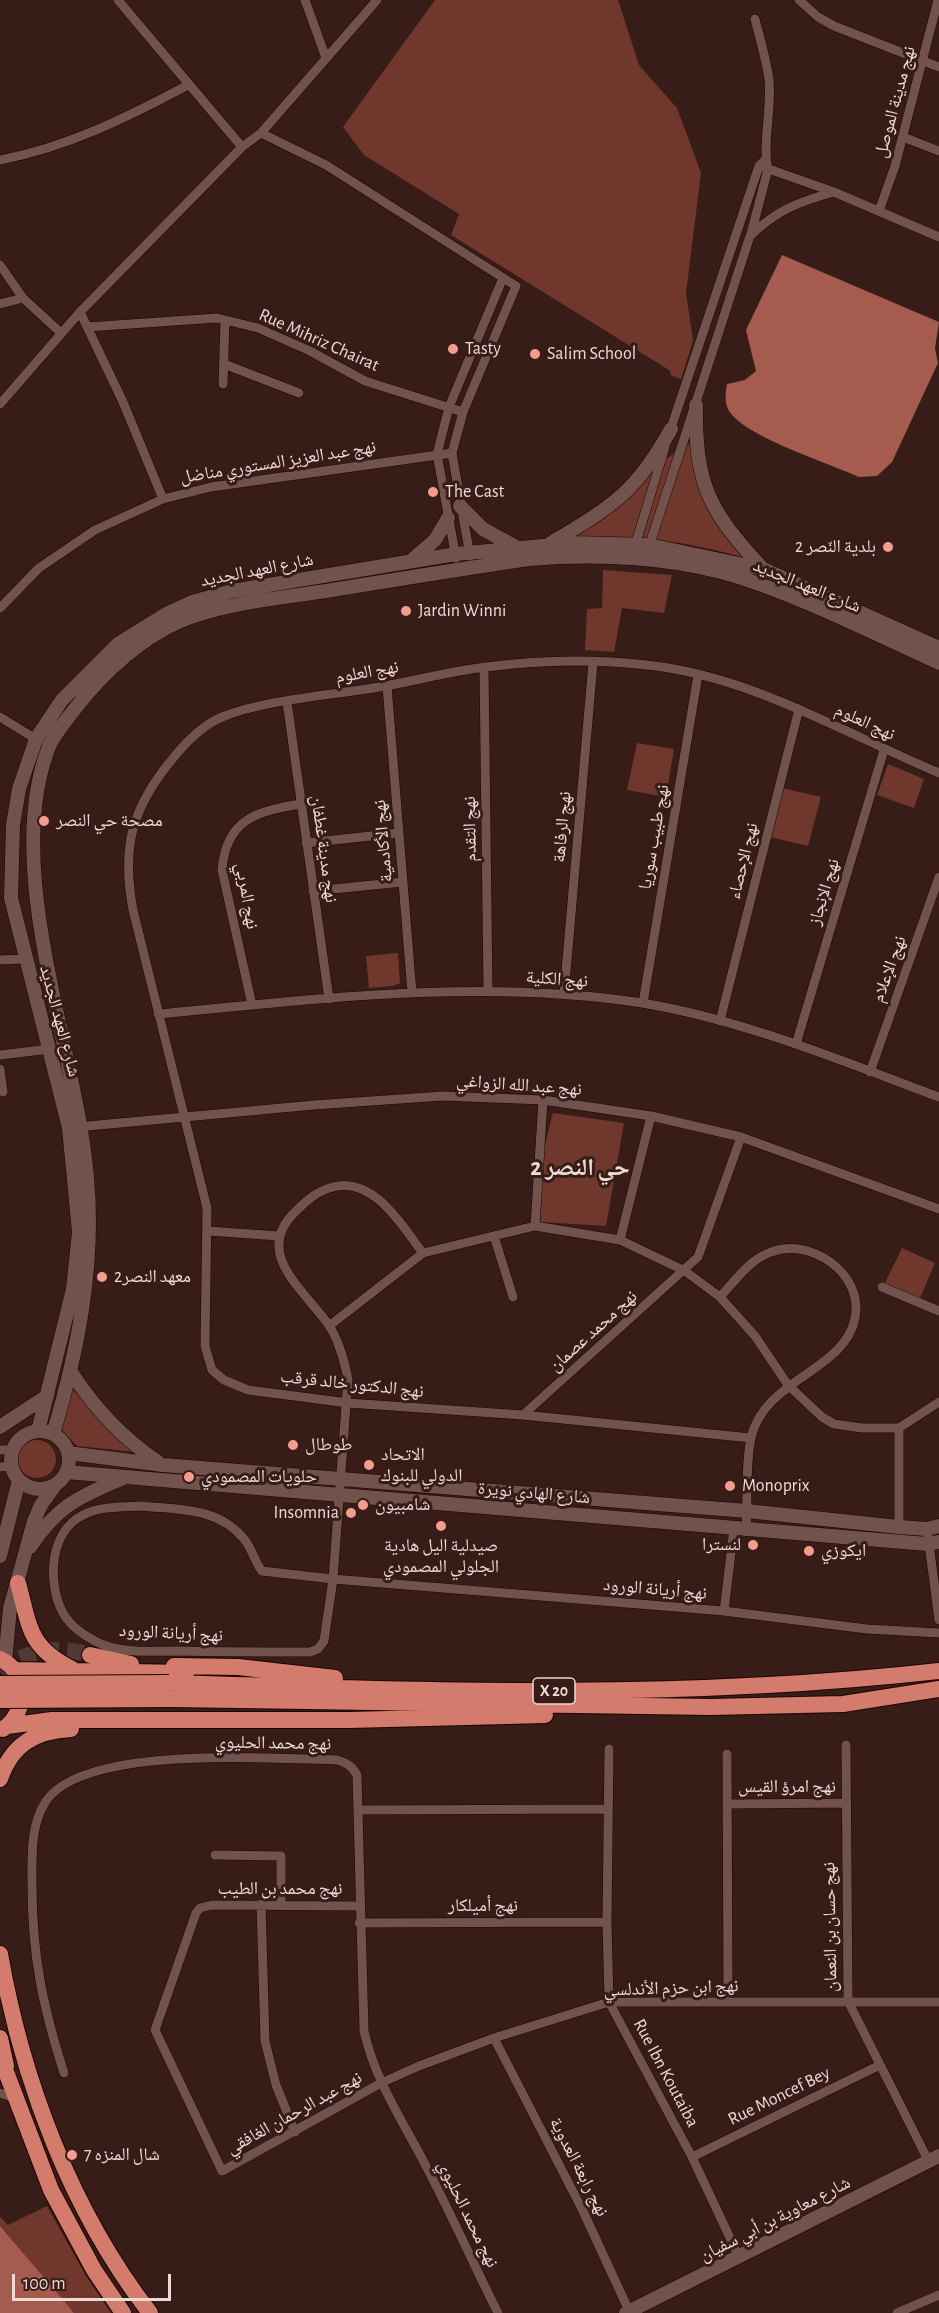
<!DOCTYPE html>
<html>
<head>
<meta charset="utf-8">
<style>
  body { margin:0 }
  #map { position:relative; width:939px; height:2313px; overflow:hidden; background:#371c17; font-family:"Alegreya Sans",sans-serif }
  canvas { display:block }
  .scale { position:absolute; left:12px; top:2274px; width:159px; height:27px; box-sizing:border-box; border:3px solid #eddad6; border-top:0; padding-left:8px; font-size:18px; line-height:21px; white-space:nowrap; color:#eddad6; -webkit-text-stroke:4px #371c17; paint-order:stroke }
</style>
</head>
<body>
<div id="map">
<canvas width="939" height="2313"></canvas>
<div class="scale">100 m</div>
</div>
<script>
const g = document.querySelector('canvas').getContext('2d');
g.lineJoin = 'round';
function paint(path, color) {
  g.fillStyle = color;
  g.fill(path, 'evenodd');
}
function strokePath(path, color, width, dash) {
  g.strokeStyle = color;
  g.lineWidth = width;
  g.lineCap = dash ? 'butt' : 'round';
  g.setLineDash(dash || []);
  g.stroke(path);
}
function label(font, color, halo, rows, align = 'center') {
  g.font = font + ' "Alegreya Sans","Noto Naskh Arabic",sans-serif';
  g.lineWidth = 6;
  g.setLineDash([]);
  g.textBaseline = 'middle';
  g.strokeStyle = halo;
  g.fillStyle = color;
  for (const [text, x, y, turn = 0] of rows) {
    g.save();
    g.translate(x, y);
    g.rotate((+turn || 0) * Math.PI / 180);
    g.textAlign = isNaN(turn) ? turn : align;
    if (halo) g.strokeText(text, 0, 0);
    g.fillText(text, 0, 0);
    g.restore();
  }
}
paint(new Path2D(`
  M 435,0 L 618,0 L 639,65 L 677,108 L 701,173 L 686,293 L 693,341 L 681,379 L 672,376 L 669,370 L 451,235 L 459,214 L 364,155 L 343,127 Z
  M 691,442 C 698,494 711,521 747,559 C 684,539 633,536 568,538 L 654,467 Z
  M 603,570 L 672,575 L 664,613 L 622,608 L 614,652 L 585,650 L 587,609 L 602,608 Z
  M 637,743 L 674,749 L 666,797 L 627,790 Z
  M 888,764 L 924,779 L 914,808 L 877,795 Z
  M 782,788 L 821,797 L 808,846 L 770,837 Z
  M 398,953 L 400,983 L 393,986 L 369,988 L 366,956 Z
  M 553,1113 L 624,1123 L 606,1226 L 540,1222 L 544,1148 Z
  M 902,1248 L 935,1263 L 920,1298 L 885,1283 Z
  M 72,1389 L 135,1452 L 77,1446 L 62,1430 Z
  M18 1459a19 19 0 1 1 38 0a19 19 0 1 1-38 0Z
  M 47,2206 L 86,2276 L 111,2313 L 74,2313 L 0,2226 L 0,2217 L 8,2225 Z`), '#70372d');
paint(new Path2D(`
  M 782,255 L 939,322 L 935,348 L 938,363 L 892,462 L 877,476 L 859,477 C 828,463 753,439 732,415 C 724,406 725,395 727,384 L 745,380 L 756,371 L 746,330 Z
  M 0,2226 L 65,2302 L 74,2313 L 0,2313 Z`), '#a65b4f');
strokePath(new Path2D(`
  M 0,1671 C 26,1650 59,1645 90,1655`), '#523834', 16, [16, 8]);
const street = new Path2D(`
  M 118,0 L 242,147
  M 305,0 L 326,58
  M 799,0 L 818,17 L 834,26 L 939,67
  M 261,133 L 326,165 L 516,286 L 463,412 L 452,453 L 470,556
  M 903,137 L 939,151
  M 0,160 C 68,147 128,117 188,85
  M 763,167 L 834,192 L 939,237
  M 879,211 L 895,166 L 938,0
  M 751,234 L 768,169 C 762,147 772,106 769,79 C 766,59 760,39 755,19
  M 0,265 L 23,298 L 61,333
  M 0,304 L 23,298
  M 80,312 L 123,402 L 163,499
  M 87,327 L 217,318 L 258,328 L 310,351 L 365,381 L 463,412
  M 224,364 L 299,393
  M 223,384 L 225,320
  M 0,404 L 80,312 L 242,147 L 261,133 L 377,0
  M 669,434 L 759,166 L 765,160
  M 634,549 L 665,447
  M 456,558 L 437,454 L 449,407 L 503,278
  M 645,559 L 750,236 C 777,210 798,202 834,192
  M 0,608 L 39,568 L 95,530 L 163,499 L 211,487 L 452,453
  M 484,667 L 488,991
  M 387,686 L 412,993
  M 287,702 L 329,999
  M 0,717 L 39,741
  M 306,843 L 399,833
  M 313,891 L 403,882
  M 0,960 L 24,959
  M 564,994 L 593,663
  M 643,1003 L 698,675
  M 252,1005 L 222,870 C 226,819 257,811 301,804
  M 158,1014 C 318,999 482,978 642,1003 C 744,1020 842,1061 939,1097
  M 720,1021 L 799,709
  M 796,1044 L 884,750
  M 0,1055 L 50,1049
  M 0,1069 L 3,1092
  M 870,1072 L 939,877
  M 77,1127 L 314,1105 L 443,1096 L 543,1100 L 651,1116 L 741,1137 L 939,1209
  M 535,1226 L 543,1100
  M 208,1231 L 279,1236
  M 494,1236 L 513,1297
  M 620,1240 L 651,1116
  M 423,1253 C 402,1226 374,1176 333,1187 C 317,1191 307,1200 295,1212 C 253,1253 303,1289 328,1324 C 339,1340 344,1360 348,1379 L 333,1579 L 724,1611 L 867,1629 L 939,1633
  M 882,1287 L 939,1311
  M 720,1297 C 735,1281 750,1259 771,1252 C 810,1237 864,1273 855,1318 C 845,1371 764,1379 751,1438 C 745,1465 748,1501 746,1529
  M 329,1326 L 423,1253 L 535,1226 L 620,1240 L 685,1271 L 720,1297 L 755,1336 L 788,1385 L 822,1417 L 834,1424 L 862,1428 L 899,1428 L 939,1402
  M 523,1415 L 698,1257 L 741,1137
  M 899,1428 L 899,1527
  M 751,1438 L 523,1415 L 348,1403 L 248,1390 L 224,1380 L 212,1370 L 205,1346 L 207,1208 L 133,910 C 121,846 132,807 174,757 C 187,741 203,725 222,717 C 266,699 337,695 385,686 C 419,680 452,671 486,667 C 538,660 595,659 647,665 C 751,676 844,733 939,773
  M 0,1450 L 13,1450
  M 0,1467 L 11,1466
  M 141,1506 C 179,1510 218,1507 244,1539 C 252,1548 254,1561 262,1571 L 333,1579 L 324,1641 L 318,1649 L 310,1652 C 266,1652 222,1652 178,1651 C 154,1651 124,1654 101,1644 C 86,1637 71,1627 63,1613 C 47,1583 49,1532 83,1515 C 100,1506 122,1507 141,1506 Z
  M 927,1529 L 939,1620
  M 724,1611 L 734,1528
  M 846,1745 L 848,2001 L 929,2162
  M 609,1749 L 607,1922 L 609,2002 L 692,2157 L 739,2257
  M 727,1754 L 728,2002
  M 729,1804 L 846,1803
  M 359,1810 L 607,1809
  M 215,1855 L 281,1856 L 281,1904
  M 261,1904 L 265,2041 L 276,2085 L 295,2132
  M 358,1906 L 212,1905 L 200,1908 L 196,1913 L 155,2030 L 222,2171 L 381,2083 L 419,2066 L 494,2038 L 609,2002 L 939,2002
  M 359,1923 L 607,1922
  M 494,2038 L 583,2211 L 630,2313
  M 64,2073 C 43,2007 32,1956 32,1885 C 32,1858 30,1825 46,1801 C 86,1744 272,1759 337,1760 C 347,1763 352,1766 357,1775 L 364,2031 C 375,2081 404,2123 427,2168 C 452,2216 474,2265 498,2313
  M 0,2093 L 15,2098
  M 692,2157 L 880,2065
  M 897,2313 L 939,2295`);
const secondary = new Path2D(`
  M 696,405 C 695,485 709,511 763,569
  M 460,506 L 483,529 L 514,546
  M 551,543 C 611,507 636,493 671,429
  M 413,559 L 435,540 L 448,518
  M 71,1372 C 95,1409 122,1438 158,1462
  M 0,1427 L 47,1396
  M 38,1431 L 73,1289 L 79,1232 L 69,1128 L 11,898 L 13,825 L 19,789 L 36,739 L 62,700 L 118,644 L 168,613 L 192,602 L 232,591 L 456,554 L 575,543 L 649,545 L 763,569 L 939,648
  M11 1460a29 29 0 1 1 58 0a29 29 0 1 1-58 0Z
  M 53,1434 C 78,1351 95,1265 87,1177 C 76,1046 0,867 50,744 C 60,726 74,710 87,694 C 116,661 149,632 191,617 C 234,602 281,598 326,591 C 393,580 461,569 529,559 C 605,553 686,557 759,584 C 820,606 880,636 939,663
  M 68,1453 L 163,1465 L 747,1511 L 899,1527 L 927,1529 L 939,1526
  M 66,1472 L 927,1544 L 939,1542
  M 30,1547 C 59,1504 78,1498 123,1478
  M 0,1556 L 19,1480
  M 5,1662 L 10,1608 L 34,1521 L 41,1505 L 56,1484
  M 626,2313 L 939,2156`);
const highway = new Path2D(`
  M 18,1583 C 30,1627 28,1647 72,1669
  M 90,1655 L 131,1664
  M 0,1659 C 29,1672 28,1712 3,1729
  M 174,1666 L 238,1667 L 335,1678
  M 14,1670 L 186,1673
  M 169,1683 C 426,1691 683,1700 939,1671
  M 171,1699 L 711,1707 L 843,1704 L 939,1689
  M 7,1726 L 52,1720 L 349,1720 L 545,1715
  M 0,1779 C 12,1744 35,1731 71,1729
  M 0,1954 C 22,2080 71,2211 150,2313
  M 0,2038 L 6,2066
  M 0,2056 L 51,2190 L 94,2270 L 123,2313`);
strokePath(street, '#1d0603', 10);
strokePath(secondary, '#1d0603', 15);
strokePath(highway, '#1d0603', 18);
strokePath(street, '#71524c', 9);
strokePath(secondary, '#71524c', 14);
strokePath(highway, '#d37b6c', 16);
const highwayBridge = new Path2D(`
  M 0,1684 L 169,1683
  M 0,1700 L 171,1699`);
strokePath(highwayBridge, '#1d0603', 18, []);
strokePath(highwayBridge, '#d37b6c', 16);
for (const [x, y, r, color] of [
  [453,349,6,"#f49d8d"],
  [535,354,6,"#f49d8d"],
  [433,492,6,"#f49d8d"],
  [888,547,6,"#f49d8d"],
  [406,611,6,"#f49d8d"],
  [44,821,6,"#f49d8d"],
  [102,1277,6,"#f49d8d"],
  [293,1445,6,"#f49d8d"],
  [369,1465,6,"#f49d8d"],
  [189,1477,6,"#f49d8d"],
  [730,1486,6,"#f49d8d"],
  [363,1505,6,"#f49d8d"],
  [351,1513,6,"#f49d8d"],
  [441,1526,6,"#f49d8d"],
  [753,1545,6,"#f49d8d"],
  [809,1551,6,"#f49d8d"],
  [72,2155,6,"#f49d8d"]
]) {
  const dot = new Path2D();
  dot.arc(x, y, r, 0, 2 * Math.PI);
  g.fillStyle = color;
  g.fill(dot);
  strokePath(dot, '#371c17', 2);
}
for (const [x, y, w] of [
  [554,1691,42]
]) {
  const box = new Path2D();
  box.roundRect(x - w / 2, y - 13, w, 26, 4.5);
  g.fillStyle = '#371c17';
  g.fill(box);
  strokePath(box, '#eddad6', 1.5);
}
label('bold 16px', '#eddad6', null, [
  ["X 20",554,1691]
]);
label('18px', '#eddad6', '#371c17', [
  ["نهج مدينة الموصل",895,102,-75],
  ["Rue Mihriz Chairat",319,340,24],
  ["نهج عبد العزيز المستوري مناضل",278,462,-9],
  ["شارع العهد الجديد",257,570,-11],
  ["شارع العهد الجديد",807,586,22],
  ["نهج العلوم",367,672,-10],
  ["نهج العلوم",865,722,25],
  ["نهج الرفاهة",562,827,-85],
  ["نهج التقدم",470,829,-91],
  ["نهج طبيب سوريا",654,837,-80],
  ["نهج الأكادمية",383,841,-95],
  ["نهج مدينة غطفان",324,849,82],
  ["نهج الإحصاء",743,861,-76],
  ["نهج الإنجاز",824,892,-73],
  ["نهج المربي",247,896,80],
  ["نهج الإعلام",889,969,-70],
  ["نهج الكلية",557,979,4],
  ["شارع العهد الجديد",60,1021,75],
  ["نهج عبد الله الزواغي",519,1085,4],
  ["نهج محمد عصمان",593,1331,-42],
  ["نهج الدكتور خالد قرقب",352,1384,6],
  ["شارع الهادي نويرة",534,1493,5],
  ["نهج أريانة الورود",655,1589,5],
  ["نهج أريانة الورود",171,1633,3],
  ["نهج محمد الحليوي",273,1743,1],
  ["نهج امرؤ القيس",787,1787],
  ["نهج محمد بن الطيب",280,1889],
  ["نهج أميلكار",483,1906],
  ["نهج حسان بن النعمان",830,1927,-91],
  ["نهج ابن حزم الأندلسي",671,1988,-2],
  ["Rue Ibn Koutaiba",666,2073,62],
  ["Rue Moncef Bey",779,2096,-26],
  ["نهج عبد الرحمان الغافقي",294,2113,-29],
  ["نهج رابعة العدوية",579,2167,63],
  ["نهج محمد الحليوي",468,2214,64],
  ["شارع معاوية بن أبي سفيان",775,2219,-27]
]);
label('18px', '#eddad6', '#371c17', [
  ["Tasty",465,349],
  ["Salim School",547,354],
  ["The Cast",445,492],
  ["بلدية النّصر 2",876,547,"right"],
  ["Jardin Winni",418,611],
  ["مصحة حي النصر",56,821],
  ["معهد النصر2",114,1277],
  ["طوطال",305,1445],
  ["الاتحاد",381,1455],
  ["الدولي للبنوك",381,1476],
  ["حلويات المصمودي",201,1477],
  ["Monoprix",742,1486],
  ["شامبيون",375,1505],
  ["Insomnia",339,1513,"right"],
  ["لنسترا",741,1545,"right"],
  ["صيدلية اليل هادية",441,1546,"center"],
  ["الجلولي المصمودي",441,1567,"center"],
  ["ايكوزي",821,1551],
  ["شال المنزه 7",84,2155]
], 'left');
label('bold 24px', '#eddad6', '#371c17', [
  ["حي النصر 2",580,1168]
]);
</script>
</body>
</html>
